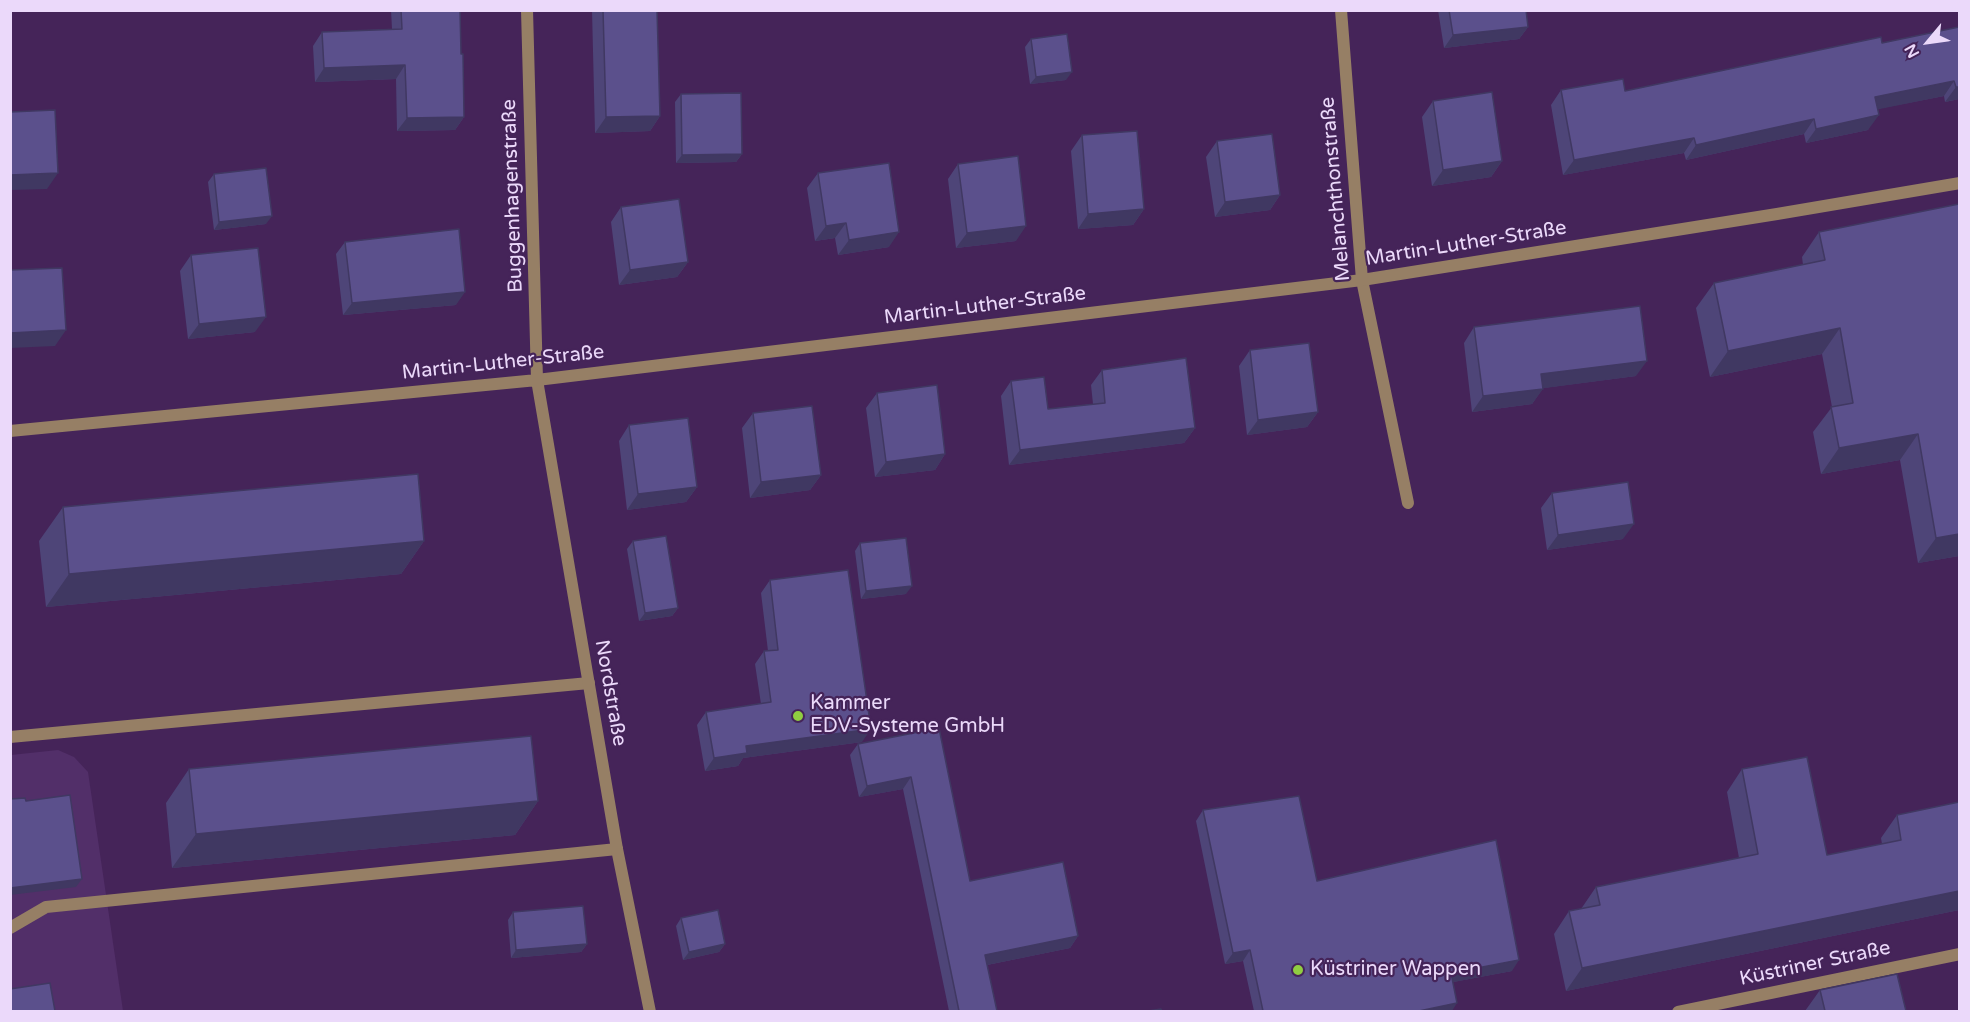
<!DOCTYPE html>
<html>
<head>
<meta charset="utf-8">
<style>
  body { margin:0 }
  #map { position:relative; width:1970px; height:1022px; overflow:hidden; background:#452459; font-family:"Varela Round",sans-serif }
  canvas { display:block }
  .frame { position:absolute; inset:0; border:12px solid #ebd9fa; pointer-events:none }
  .north { position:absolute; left:1898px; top:12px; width:60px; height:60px; -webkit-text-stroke:4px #452459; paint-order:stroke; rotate:241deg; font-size:16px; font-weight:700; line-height:24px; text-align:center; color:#ebd9fa }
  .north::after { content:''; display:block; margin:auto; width:21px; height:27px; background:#ebd9fa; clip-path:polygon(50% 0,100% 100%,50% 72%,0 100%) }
</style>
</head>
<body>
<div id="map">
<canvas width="1970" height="1022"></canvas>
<div class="frame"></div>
<div class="north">N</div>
</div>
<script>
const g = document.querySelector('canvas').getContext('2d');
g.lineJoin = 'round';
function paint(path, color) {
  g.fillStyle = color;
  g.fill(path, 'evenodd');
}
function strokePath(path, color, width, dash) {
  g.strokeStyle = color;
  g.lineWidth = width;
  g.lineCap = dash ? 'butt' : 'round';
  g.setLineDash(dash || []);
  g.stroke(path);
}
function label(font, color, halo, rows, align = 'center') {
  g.font = font + ' "Varela Round",sans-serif';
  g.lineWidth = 4.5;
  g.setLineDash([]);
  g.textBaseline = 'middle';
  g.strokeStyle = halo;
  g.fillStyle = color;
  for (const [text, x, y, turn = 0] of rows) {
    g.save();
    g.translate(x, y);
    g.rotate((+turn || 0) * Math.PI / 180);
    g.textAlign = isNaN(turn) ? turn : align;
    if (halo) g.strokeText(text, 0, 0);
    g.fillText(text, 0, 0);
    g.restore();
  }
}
paint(new Path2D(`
  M 58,750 L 74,757 L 88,772 L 123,1011 L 11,1012 L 11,755 Z`), '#522f69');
strokePath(new Path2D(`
  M 1362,280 L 1408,503
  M 10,737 L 589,683
  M 10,928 L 46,907 L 617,849`), '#967f65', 12);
strokePath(new Path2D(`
  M 527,10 L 537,380 L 617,849 L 650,1012
  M 1341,10 L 1362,280
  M 10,431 L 537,380 L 1362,280 L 1777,214 L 1960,183
  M 1678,1012 L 1960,954`), '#967f65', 12);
paint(new Path2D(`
  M 391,10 L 460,10 L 461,54 L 464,117 L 455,130 L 397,131 L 396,79 L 315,82 L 313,46 L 322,32 L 392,29 Z
  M 592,10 L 657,10 L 660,116 L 650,131 L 595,133 Z
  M 1438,10 L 1526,10 L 1528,27 L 1519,39 L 1444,48 Z
  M 1959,27 L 1959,99 L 1945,102 L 1944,96 L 1877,109 L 1868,130 L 1806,143 L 1804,134 L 1686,160 L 1684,153 L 1563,175 L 1551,105 L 1561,90 L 1625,91 L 1882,43 Z
  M 1031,39 L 1066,80 L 1030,84 L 1025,47 Z
  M 681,94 L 742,154 L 736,162 L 676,163 L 675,102 Z
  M 1433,101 L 1502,161 L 1491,177 L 1432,186 L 1422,117 Z
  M 1082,135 L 1144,209 L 1133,225 L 1078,229 L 1071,151 Z
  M 1217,141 L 1280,195 L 1270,210 L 1215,217 L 1206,157 Z
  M 958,164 L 1016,241 L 956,248 L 948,179 Z
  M 818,173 L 889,247 L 838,255 L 835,238 L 815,241 L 807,188 Z
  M 214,174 L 266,224 L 214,230 L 208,182 Z
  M 1959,204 L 1959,556 L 1918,563 L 1900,460 L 1821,474 L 1813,432 L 1832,407 L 1822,354 L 1710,377 L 1696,308 L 1714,283 L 1803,265 L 1802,257 L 1819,232 Z
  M 621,207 L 688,262 L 677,277 L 619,285 L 611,222 Z
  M 345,242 L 456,305 L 343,315 L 336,254 Z
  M 191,255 L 255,332 L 188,339 L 180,271 Z
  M 1474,327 L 1636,376 L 1543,388 L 1532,404 L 1472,412 L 1464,343 Z
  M 1250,350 L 1318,412 L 1307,427 L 1247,435 L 1239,366 Z
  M 1102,370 L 1195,428 L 1184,443 L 1009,465 L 1001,396 L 1011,381 L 1048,409 L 1093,404 L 1091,385 Z
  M 877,393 L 945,454 L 935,470 L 875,477 L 866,408 Z
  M 753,413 L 821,475 L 810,490 L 750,498 L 742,428 Z
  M 629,425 L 697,487 L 686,502 L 627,510 L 619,441 Z
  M 1552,493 L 1623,539 L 1547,550 L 1541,508 Z
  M 63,507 L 424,541 L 401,574 L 46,607 L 39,541 Z
  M 633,541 L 678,608 L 672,616 L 639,621 L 627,549 Z
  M 860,543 L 906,594 L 861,599 L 855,551 Z
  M 770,580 L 862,742 L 743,758 L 738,766 L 705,771 L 697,725 L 706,712 L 761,704 L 755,664 L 764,651 L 768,651 L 761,593 Z
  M 939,728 L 970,881 L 1078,936 L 1070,948 L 987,965 L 997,1011 L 949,1011 L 903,789 L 859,797 L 850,755 L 858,744 Z
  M 189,769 L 538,801 L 515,835 L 172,868 L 166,803 Z
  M 1742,769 L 1827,855 L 1882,844 L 1881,838 L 1897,815 L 1959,802 L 1959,910 L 1566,991 L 1554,934 L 1569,911 L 1581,909 L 1596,887 L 1739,858 L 1727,792 Z
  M 1203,810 L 1317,881 L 1512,971 L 1453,982 L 1452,1011 L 1254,1011 L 1243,961 L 1225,964 L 1196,821 Z
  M 513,912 L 587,944 L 581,952 L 511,958 L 508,920 Z
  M 681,918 L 725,944 L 719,952 L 683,960 L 676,926 Z
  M 1820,990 L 1906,1011 L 1805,1011 Z`), '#4e4578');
paint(new Path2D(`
  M 1528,27 L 1519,39 L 1444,48 L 1453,35 Z
  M 405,65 L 396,79 L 315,82 L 324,68 Z
  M 1072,72 L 1066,80 L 1030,84 L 1036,77 Z
  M 1954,81 L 1944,96 L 1865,112 L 1875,97 Z
  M 1956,87 L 1959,87 L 1959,99 L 1945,102 Z
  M 1879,115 L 1868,130 L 1806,143 L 1816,129 Z
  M 660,116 L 650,131 L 595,133 L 606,117 Z
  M 464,117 L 455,130 L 397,131 L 407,118 Z
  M 1814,119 L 1804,134 L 1686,160 L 1696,145 Z
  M 1694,138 L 1684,153 L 1563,175 L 1574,160 Z
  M 742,154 L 736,162 L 676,163 L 682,155 Z
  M 1502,161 L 1491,177 L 1432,186 L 1443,170 Z
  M 58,173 L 47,189 L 10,190 L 10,175 Z
  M 1280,195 L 1270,210 L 1215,217 L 1225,202 Z
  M 1144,209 L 1133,225 L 1078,229 L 1088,214 Z
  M 272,216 L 266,224 L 214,230 L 219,222 Z
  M 846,223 L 835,238 L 815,241 L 826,226 Z
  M 1026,226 L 1016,241 L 956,248 L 967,233 Z
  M 899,232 L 889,247 L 838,255 L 849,240 Z
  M 688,262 L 677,277 L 619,285 L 630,270 Z
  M 465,292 L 456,305 L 343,315 L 352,303 Z
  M 266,317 L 255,332 L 188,339 L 199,324 Z
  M 1840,328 L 1822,354 L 1710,377 L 1728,351 Z
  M 66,330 L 55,346 L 10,348 L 10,333 Z
  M 1647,361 L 1636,376 L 1530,390 L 1541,374 Z
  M 1543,389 L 1532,404 L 1472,412 L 1483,396 Z
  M 1318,412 L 1307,427 L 1247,435 L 1258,420 Z
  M 1195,428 L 1184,443 L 1009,465 L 1020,450 Z
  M 1918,434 L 1900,460 L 1821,474 L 1839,448 Z
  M 945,454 L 935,470 L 875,477 L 886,462 Z
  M 821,475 L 810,490 L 750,498 L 761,482 Z
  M 697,487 L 686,502 L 627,510 L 638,494 Z
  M 1634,524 L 1623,539 L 1547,550 L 1558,535 Z
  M 1959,534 L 1959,556 L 1918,563 L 1936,538 Z
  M 424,541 L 401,574 L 46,607 L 69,574 Z
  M 912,586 L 906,594 L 861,599 L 866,591 Z
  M 678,608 L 672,616 L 639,621 L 645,613 Z
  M 871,729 L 862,742 L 743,758 L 738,766 L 705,771 L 714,758 L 746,746 Z
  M 911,777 L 903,789 L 859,797 L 867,786 Z
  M 538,801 L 515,835 L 172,868 L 196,834 Z
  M 82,879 L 76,887 L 10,895 L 10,888 Z
  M 1959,891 L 1959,910 L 1566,991 L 1582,968 Z
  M 1078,936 L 1070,948 L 977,967 L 985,955 Z
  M 587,944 L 581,952 L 511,958 L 516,950 Z
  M 725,944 L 719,952 L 683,960 L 689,952 Z
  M 1250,950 L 1243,961 L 1225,964 L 1233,953 Z
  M 1519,960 L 1512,971 L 1443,984 L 1451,973 Z
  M 1457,1003 L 1452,1011 L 1419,1011 Z`), '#403862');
const building = new Path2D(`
  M 401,10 L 460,10 L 461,54 L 463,54 L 464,117 L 407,118 L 405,65 L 324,68 L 322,32 L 402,29 Z
  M 603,10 L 657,10 L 660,116 L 606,117 Z
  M 1449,10 L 1526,10 L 1528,27 L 1453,35 Z
  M 1959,27 L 1959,87 L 1956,87 L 1954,81 L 1875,97 L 1879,115 L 1816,129 L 1814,119 L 1696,145 L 1694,138 L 1574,160 L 1561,90 L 1623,79 L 1625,91 L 1881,37 L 1882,43 Z
  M 1067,34 L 1072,72 L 1036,77 L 1031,39 Z
  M 1492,92 L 1502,161 L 1443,170 L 1433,101 Z
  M 741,93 L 742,154 L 682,155 L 681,94 Z
  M 55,110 L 58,173 L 10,175 L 10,112 Z
  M 1137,131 L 1144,209 L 1088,214 L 1082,135 Z
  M 1272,134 L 1280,195 L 1225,202 L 1217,141 Z
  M 1018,156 L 1026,226 L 967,233 L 958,164 Z
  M 889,163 L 899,232 L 849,240 L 846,223 L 826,226 L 818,173 Z
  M 266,168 L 272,216 L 219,222 L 214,174 Z
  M 679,199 L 688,262 L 630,270 L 621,207 Z
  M 1959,204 L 1959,534 L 1936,538 L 1918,434 L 1839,448 L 1831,407 L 1853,403 L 1840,328 L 1728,351 L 1714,283 L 1825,260 L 1819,232 Z
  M 459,229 L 465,292 L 352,303 L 345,242 Z
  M 258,248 L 266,317 L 199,324 L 191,255 Z
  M 62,268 L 66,330 L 10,333 L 10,270 Z
  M 1640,306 L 1647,361 L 1541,374 L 1543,389 L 1483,396 L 1474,327 Z
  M 1309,343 L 1318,412 L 1258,420 L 1250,350 Z
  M 1186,358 L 1195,428 L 1020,450 L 1011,381 L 1044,377 L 1048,409 L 1105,403 L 1102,370 Z
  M 937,385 L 945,454 L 886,462 L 877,393 Z
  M 812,406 L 821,475 L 761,482 L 753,413 Z
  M 688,418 L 697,487 L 638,494 L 629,425 Z
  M 418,474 L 424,541 L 69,574 L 63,507 Z
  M 1628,482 L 1634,524 L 1558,535 L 1552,493 Z
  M 666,536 L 678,608 L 645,613 L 633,541 Z
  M 906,538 L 912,586 L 866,591 L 860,543 Z
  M 848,570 L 871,729 L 746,746 L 747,753 L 714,758 L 706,712 L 771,702 L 764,651 L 778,650 L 770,580 Z
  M 939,728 L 970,881 L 1063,862 L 1078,936 L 985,955 L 997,1011 L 959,1011 L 911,777 L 867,786 L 858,744 Z
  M 531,736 L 538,801 L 196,834 L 189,769 Z
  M 1807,757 L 1827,855 L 1901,840 L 1897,815 L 1959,802 L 1959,891 L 1582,968 L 1569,911 L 1600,905 L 1596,887 L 1758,854 L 1742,769 Z
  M 70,795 L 82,879 L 10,888 L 10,799 L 25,798 L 26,801 Z
  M 1299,796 L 1317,881 L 1496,840 L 1519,960 L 1451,973 L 1457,1003 L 1419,1011 L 1263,1011 L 1250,950 L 1233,953 L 1203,810 Z
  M 583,906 L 587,944 L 516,950 L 513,912 Z
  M 718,910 L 725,944 L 689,952 L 681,918 Z
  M 1897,974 L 1906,1011 L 1825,1011 L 1820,990 Z
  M 50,983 L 55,1011 L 10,1011 L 10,989 Z
  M 1161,1009 L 1162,1011 L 1148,1011 Z`);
paint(building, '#5b508c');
strokePath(building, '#403862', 1.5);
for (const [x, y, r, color] of [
  [798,716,6,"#90cd41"],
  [1298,970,6,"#90cd41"]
]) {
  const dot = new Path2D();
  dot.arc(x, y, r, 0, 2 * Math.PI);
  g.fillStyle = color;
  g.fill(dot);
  strokePath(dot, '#452459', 2);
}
label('20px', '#ebd9fa', '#452459', [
  ["Melanchthonstraße",1336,189,-95],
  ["Buggenhagenstraße",513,196,-92],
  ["Martin-Luther-Straße",1466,244,-9],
  ["Martin-Luther-Straße",985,306,-7],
  ["Martin-Luther-Straße",503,363,-6],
  ["Nordstraße",610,693,80],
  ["Küstriner Straße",1815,964,-12]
]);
label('20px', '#ebd9fa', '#452459', [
  ["Kammer",810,704],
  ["EDV-Systeme GmbH",810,727],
  ["Küstriner Wappen",1310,970]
], 'left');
</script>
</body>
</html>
